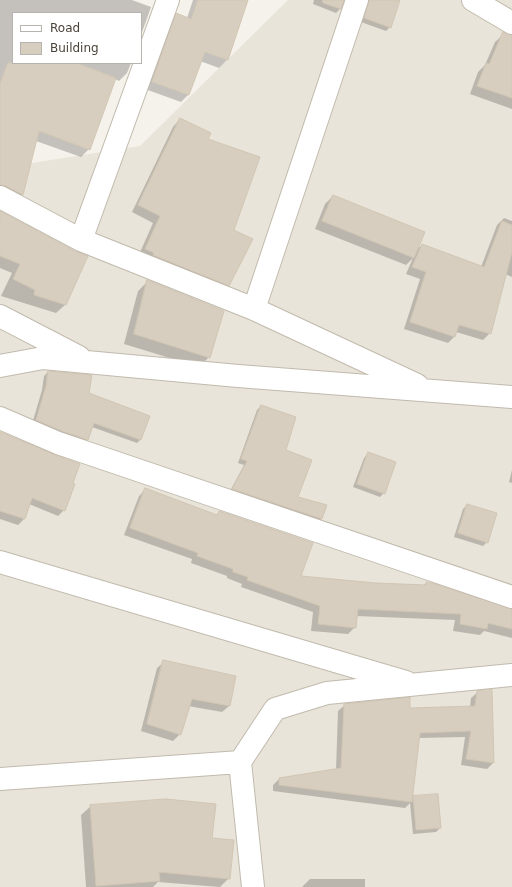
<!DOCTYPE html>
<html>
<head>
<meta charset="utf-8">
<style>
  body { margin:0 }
  #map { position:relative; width:512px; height:887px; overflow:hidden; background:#f5f2eb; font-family:"DejaVu Sans",sans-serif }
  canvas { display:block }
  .legend { position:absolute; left:12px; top:12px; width:130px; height:52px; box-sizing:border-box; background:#fff; border:1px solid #b7b4af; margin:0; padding:5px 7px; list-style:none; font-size:12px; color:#4a4338 }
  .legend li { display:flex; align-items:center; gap:8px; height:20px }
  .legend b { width:20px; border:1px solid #b7b4af }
</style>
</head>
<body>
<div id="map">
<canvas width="512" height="887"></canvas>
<ul class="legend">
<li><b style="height:5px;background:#fff"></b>Road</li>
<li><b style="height:11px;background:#d7cec0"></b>Building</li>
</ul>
</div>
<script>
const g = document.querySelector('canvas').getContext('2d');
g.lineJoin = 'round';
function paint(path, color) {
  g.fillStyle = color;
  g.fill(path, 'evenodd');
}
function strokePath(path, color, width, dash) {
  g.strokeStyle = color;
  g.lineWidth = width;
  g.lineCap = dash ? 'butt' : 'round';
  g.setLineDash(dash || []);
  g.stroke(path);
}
paint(new Path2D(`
  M 288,0 L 512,0 L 512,887 L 0,887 L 0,168 L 140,146 Z`), '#e9e4d9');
paint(new Path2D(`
  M 0,0 L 132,0 L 151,7 L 141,35 L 141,13 L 13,13 L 13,63 L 131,63 L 127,73 L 119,81 L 115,79 L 89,149 L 81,157 L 36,141 L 22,195 L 14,202 L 0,195 Z
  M 193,0 L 247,0 L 227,60 L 219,68 L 200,61 L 189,94 L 181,102 L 145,89 L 169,22 L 177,15 L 187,18 Z
  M 314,0 L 343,0 L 340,9 L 336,13 L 313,4 Z
  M 365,0 L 399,0 L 390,27 L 386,31 L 361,22 Z
  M 504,34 L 512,36 L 512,109 L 470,94 L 478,72 L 485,65 L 495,42 Z
  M 180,119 L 207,139 L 233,230 L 228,285 L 221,292 L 138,257 L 153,223 L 132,212 L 173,127 Z
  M 333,196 L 416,250 L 422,245 L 481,267 L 497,225 L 504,218 L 512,221 L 512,277 L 505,274 L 490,333 L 483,340 L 456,332 L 455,336 L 448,343 L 404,329 L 420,279 L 406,274 L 413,258 L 406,265 L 315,229 L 325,204 Z
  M 0,212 L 75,252 L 87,257 L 65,305 L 56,313 L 1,296 L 12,273 L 0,268 Z
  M 148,281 L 209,357 L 199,367 L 124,344 L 138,291 Z
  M 48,372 L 88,394 L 141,439 L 137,443 L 92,427 L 87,440 L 84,443 L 32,424 L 42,390 L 44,376 Z
  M 261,406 L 284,450 L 297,498 L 325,506 L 321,519 L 317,523 L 229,493 L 244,465 L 238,463 L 257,410 Z
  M 0,433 L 64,510 L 58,516 L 29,504 L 24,519 L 18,525 L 0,519 Z
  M 368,454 L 384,493 L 380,497 L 353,487 L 364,458 Z
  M 512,470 L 512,483 L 509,482 Z
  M 146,489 L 216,516 L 219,512 L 299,577 L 376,584 L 424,585 L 426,583 L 512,610 L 512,638 L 484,631 L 480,635 L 453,631 L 455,620 L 356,616 L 355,627 L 348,634 L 311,631 L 313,612 L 241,587 L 242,584 L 227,578 L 227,576 L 191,563 L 192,559 L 124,535 L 139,496 Z
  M 467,505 L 487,542 L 483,546 L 454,537 L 463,509 Z
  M 164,662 L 235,677 L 229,706 L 222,712 L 188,706 L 180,734 L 173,741 L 141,731 L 157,668 Z
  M 491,691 L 493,763 L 487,769 L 461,765 L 465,737 L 418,738 L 411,799 L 414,797 L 440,828 L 436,832 L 413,834 L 410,803 L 405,808 L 273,791 L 273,785 L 279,779 L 336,770 L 338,711 L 345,705 L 409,709 L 470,707 L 471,698 L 478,692 Z
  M 91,806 L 211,839 L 229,878 L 220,887 L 158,882 L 153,887 L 86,887 L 81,815 Z
  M 310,879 L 365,879 L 365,887 L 302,887 Z`), '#0003');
const building = new Path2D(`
  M 198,0 L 248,0 L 228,60 L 205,52 L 189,95 L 152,82 L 176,13 L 191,19 Z
  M 323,0 L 344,0 L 341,9 L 323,3 Z
  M 369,0 L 400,0 L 391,28 L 364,18 Z
  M 503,32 L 512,35 L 512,98 L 477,86 L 486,63 L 489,64 Z
  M 8,63 L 76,63 L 116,78 L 90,150 L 39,131 L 23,195 L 6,186 L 0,185 L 0,84 Z
  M 180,118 L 211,133 L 208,139 L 260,157 L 234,230 L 253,239 L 229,286 L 153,255 L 154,253 L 145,249 L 160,216 L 138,205 Z
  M 333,195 L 425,232 L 414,258 L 322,221 Z
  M 0,211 L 75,251 L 88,256 L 66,305 L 34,295 L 35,290 L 13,279 L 20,264 L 0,256 Z
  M 502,221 L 512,225 L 512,252 L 491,334 L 459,325 L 455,337 L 410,322 L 426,272 L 412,267 L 422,244 L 484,267 Z
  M 147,280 L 224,311 L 210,358 L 134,334 Z
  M 48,371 L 92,375 L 89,393 L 150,416 L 141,440 L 94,423 L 88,440 L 62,431 L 36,420 L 46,386 Z
  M 261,405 L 296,417 L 286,450 L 312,460 L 298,497 L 327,505 L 322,519 L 232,489 L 247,461 L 241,459 Z
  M 0,432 L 53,454 L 80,464 L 73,483 L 75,484 L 65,511 L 32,498 L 25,519 L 0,511 Z
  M 368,452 L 396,462 L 385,494 L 357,484 Z
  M 145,488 L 217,515 L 219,511 L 313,543 L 301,576 L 376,583 L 426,585 L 426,582 L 432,583 L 512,609 L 512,629 L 488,623 L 487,629 L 460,624 L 461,614 L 358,609 L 356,628 L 318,624 L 320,606 L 247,580 L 248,577 L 233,572 L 233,569 L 197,556 L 198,553 L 130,528 Z
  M 467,504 L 497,513 L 488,543 L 458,533 Z
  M 163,660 L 236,676 L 230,706 L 192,699 L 181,735 L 147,724 Z
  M 492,690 L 494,763 L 466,759 L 471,731 L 420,733 L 412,802 L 279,785 L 279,778 L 341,768 L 344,704 L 410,697 L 410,708 L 475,706 L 477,691 Z
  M 438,794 L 441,828 L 416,830 L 413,796 Z
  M 166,799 L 216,804 L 212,838 L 234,840 L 230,879 L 159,872 L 160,881 L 96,886 L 90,805 Z`);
paint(building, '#d7cec0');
strokePath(building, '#d2c6b3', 1);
const minor = new Path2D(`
  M 473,0 L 512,23
  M 0,197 L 81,240 L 254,309 L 417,385
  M 81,240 L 168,0
  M 254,309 L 357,0
  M 0,316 L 79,357
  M 0,366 L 43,358 L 238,376 L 512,397
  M 0,418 L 58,443 L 512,597
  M 0,562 L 406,682
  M 240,762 L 253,887
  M 0,779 L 240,762 L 275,709 L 327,693 L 512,675`);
strokePath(minor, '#c1baad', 24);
strokePath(minor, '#fff', 22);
</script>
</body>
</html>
